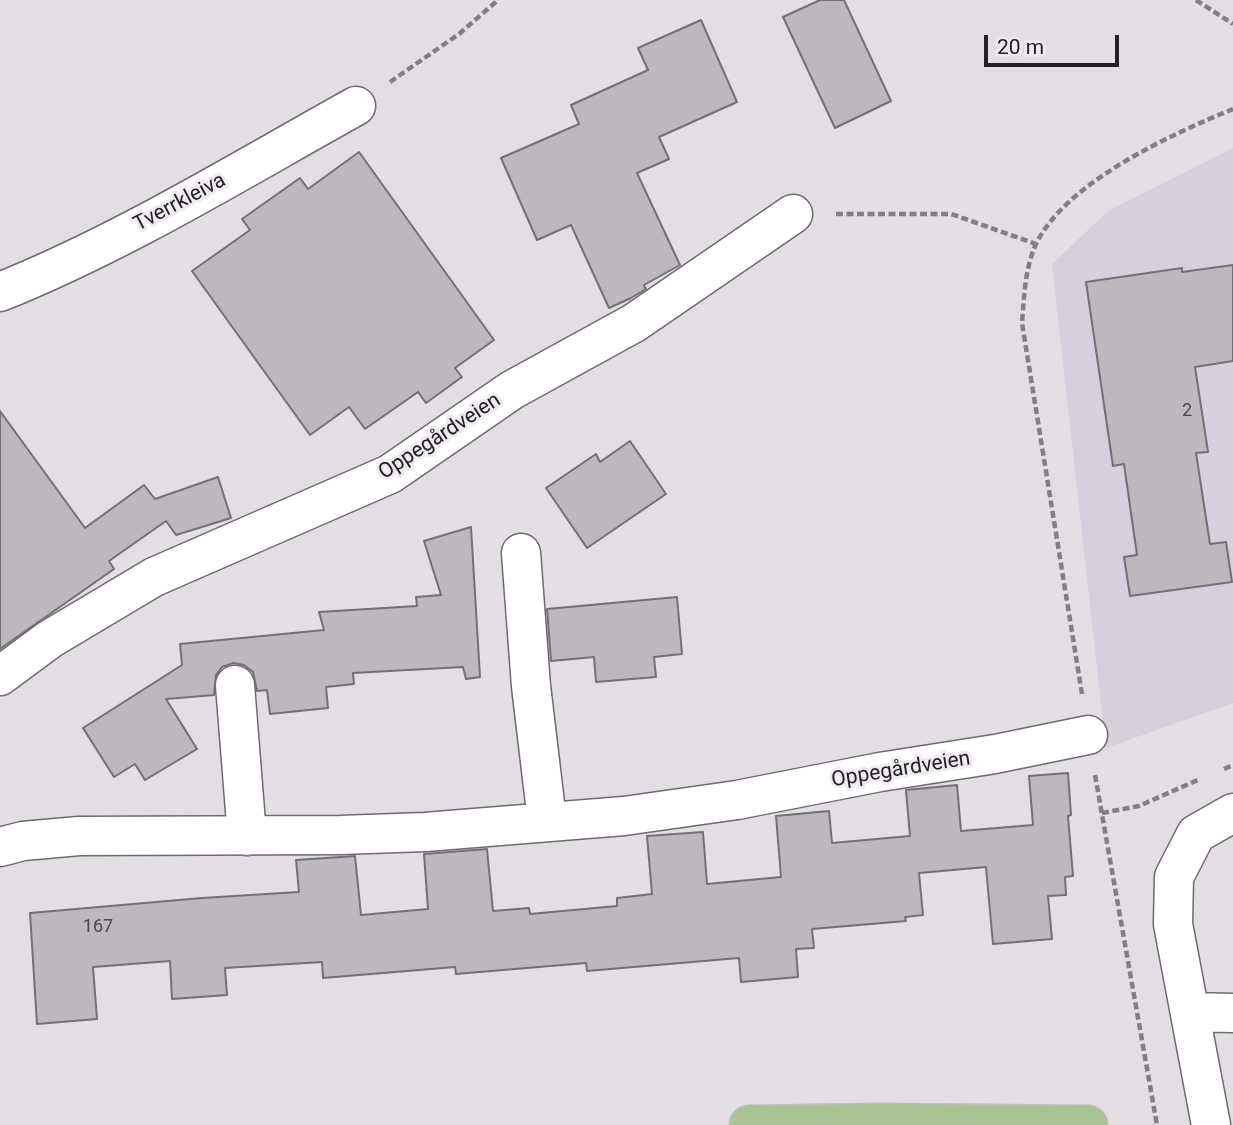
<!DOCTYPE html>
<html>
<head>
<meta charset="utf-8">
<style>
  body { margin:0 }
  #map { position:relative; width:1233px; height:1125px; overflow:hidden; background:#e2dee4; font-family:Roboto,sans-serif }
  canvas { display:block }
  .scale { position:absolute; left:984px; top:35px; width:135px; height:32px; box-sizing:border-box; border:4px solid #232124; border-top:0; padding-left:9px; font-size:21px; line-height:24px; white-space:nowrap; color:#232124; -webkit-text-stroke:5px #efebf1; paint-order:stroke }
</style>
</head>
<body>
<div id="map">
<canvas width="1233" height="1125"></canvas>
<div class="scale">20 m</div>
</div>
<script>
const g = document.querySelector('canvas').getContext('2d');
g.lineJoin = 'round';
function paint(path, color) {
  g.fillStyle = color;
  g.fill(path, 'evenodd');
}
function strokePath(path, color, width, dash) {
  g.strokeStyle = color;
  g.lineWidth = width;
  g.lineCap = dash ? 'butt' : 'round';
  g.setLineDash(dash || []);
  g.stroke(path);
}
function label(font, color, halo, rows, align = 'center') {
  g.font = font + ' Roboto,sans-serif';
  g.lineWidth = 6;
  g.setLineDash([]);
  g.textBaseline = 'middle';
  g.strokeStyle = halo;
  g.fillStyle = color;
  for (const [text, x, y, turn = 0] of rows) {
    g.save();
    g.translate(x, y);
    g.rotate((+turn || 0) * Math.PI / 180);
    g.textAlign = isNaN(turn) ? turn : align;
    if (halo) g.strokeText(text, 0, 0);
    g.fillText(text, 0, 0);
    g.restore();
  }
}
paint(new Path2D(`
  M 1233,148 L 1233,703 L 1106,748 L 1052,264 L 1108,211 Z`), '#d8cfdc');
const building = new Path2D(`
  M 820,0 L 844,0 L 891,101 L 835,128 L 783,17 Z
  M 701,20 L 737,102 L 659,137 L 669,159 L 637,173 L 680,265 L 644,285 L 646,289 L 631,298 L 609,308 L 571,225 L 537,240 L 501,158 L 579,124 L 571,105 L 648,70 L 638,48 Z
  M 359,152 L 494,340 L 455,368 L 462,377 L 426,403 L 418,392 L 365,429 L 349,407 L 310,435 L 192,271 L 250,230 L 242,219 L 300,178 L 308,189 Z
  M 1233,265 L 1233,361 L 1195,367 L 1208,452 L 1196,453 L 1210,544 L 1226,542 L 1232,582 L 1130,596 L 1124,557 L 1137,555 L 1124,464 L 1113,466 L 1086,282 L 1182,268 L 1182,272 Z
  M 0,411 L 85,528 L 144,485 L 155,499 L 218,477 L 231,518 L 176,535 L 166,521 L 109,561 L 114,569 L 0,649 Z
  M 630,441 L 666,494 L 587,548 L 546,488 L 596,454 L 600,462 Z
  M 471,527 L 480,677 L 466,679 L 463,667 L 353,673 L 354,684 L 326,687 L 328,708 L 270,714 L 267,690 L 257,691 L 253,672 L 244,665 L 233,663 L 222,667 L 216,675 L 214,695 L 166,699 L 197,749 L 145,780 L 135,764 L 114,777 L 83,728 L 182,665 L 180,644 L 324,630 L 319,612 L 417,606 L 416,597 L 441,595 L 424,541 Z
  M 677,597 L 682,654 L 654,657 L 656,677 L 596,682 L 594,657 L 551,661 L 547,609 Z
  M 1068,773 L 1071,815 L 1068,816 L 1073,876 L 1065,877 L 1066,895 L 1048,896 L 1052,939 L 993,944 L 986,867 L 919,873 L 923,915 L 905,917 L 906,921 L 812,929 L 814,948 L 796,949 L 798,977 L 741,982 L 739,958 L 587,971 L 586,963 L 456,974 L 455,967 L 323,978 L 322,962 L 225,968 L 227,995 L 172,999 L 170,961 L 93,967 L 97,1019 L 37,1024 L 30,913 L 202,898 L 299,892 L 296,860 L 355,856 L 361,915 L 428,909 L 424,854 L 487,849 L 493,911 L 529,908 L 530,914 L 617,906 L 617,898 L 652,894 L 647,836 L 703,832 L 707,884 L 781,877 L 776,816 L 829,811 L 832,843 L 910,836 L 906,790 L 957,785 L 961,831 L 1033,825 L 1029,776 Z`);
paint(building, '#bcb8be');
strokePath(building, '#737075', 2);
const minor = new Path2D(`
  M 0,292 C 124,242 239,171 356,106
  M 521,553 L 531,686 L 547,820
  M 0,676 L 50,639 L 154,577 L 390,474 L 512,390 L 634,323 L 793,214
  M 235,685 L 247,836
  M 0,847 L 23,841 L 79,836 L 340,835 L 425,832 L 624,816 L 737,800 L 880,772 L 995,754 L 1088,735
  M 1191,1012 L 1233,1013
  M 1211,1125 L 1173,924 L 1174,877 L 1196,834 L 1233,813`);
const major = new Path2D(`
  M 749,1125 L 879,1123 L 1088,1125`);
strokePath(minor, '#6e6a70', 41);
strokePath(major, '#bdbcbd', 41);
strokePath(new Path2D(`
  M 1196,0 L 1233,24
  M 390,82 L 459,34 L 498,0
  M 836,214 L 951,214 L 1036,244
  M 1082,694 L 1022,323 C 1024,297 1025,268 1036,244 C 1066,182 1172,134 1233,109
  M 1224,769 L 1233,765
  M 1095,775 L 1157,1125
  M 1102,813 L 1139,806 L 1200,779`), '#827f83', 4.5, [7, 3.5]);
strokePath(minor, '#fff', 38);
strokePath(major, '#a9c292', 38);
label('18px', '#49474a', null, [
  ["2",1187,411],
  ["167",98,927]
]);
label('21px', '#232124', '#efebf1', [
  ["Tverrkleiva",180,203,-28],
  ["Oppegårdveien",440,437,-33],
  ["Oppegårdveien",901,770,-9]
]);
</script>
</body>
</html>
